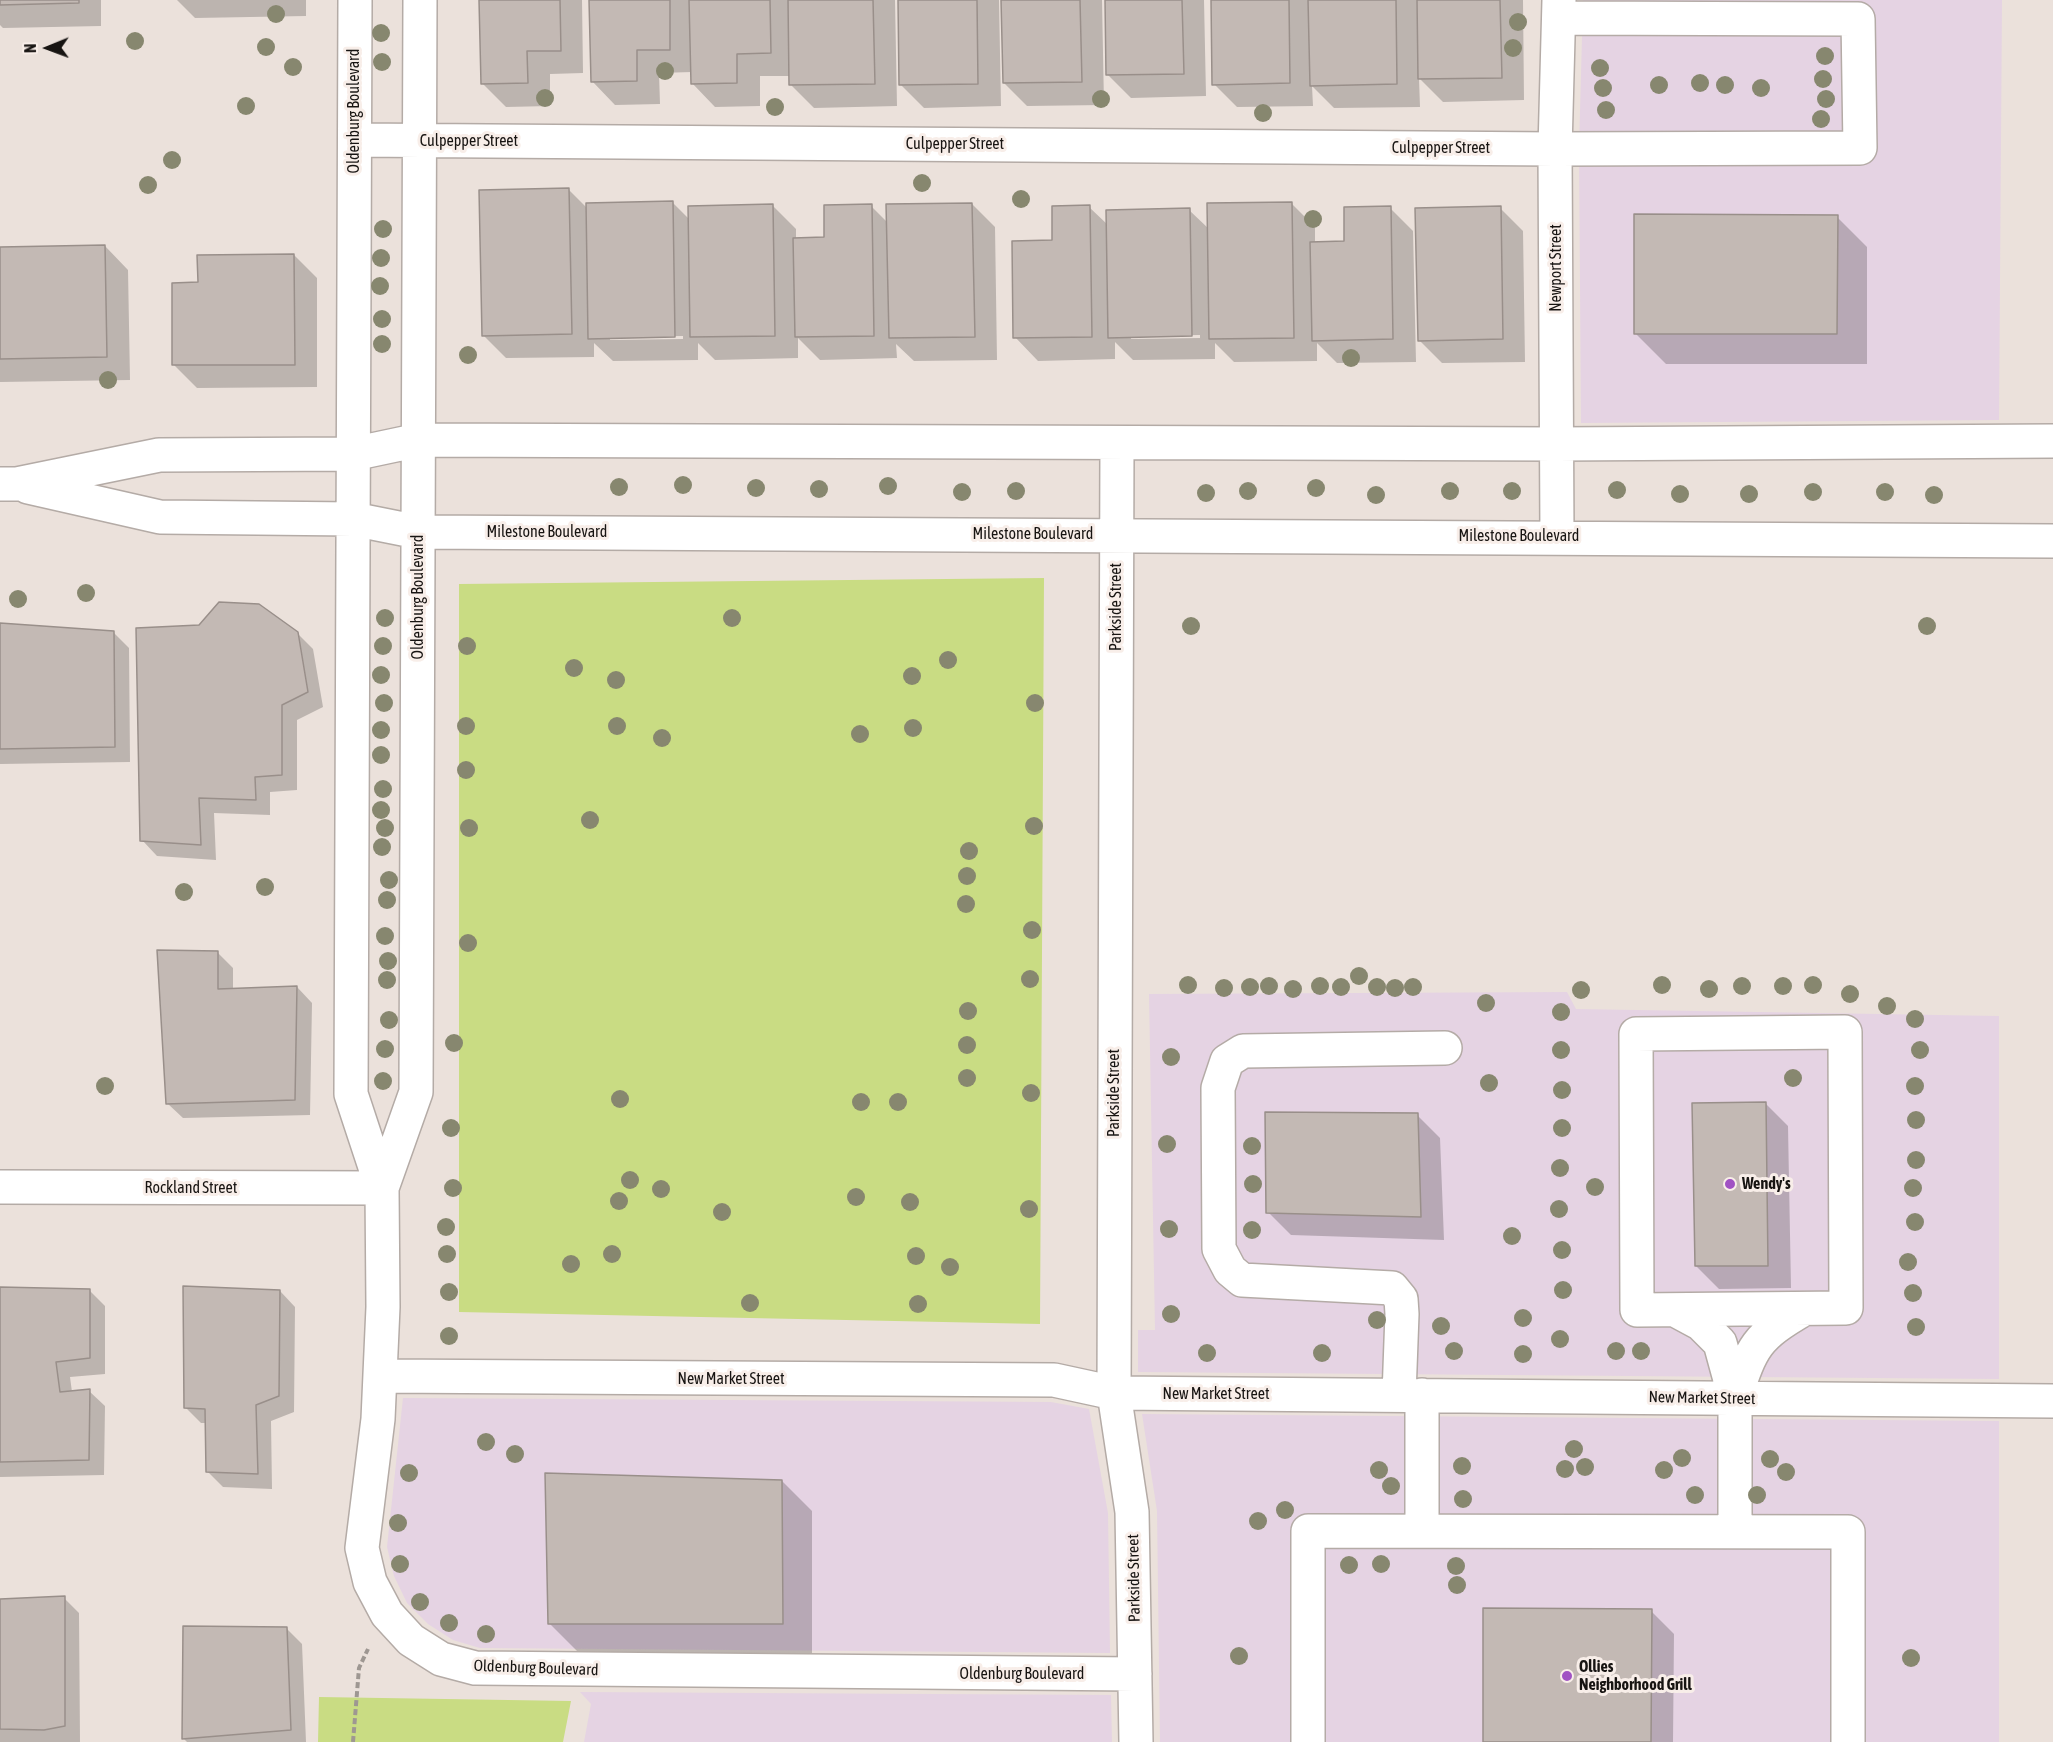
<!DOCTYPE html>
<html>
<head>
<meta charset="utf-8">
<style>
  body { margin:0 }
  #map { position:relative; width:2053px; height:1742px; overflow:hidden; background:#ebe1db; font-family:"Asap Condensed",sans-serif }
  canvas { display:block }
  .north { position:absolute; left:18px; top:18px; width:60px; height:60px; -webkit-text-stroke:4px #f8eee9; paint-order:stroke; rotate:269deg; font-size:16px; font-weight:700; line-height:24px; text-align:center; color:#171412 }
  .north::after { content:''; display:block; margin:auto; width:21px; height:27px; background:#171412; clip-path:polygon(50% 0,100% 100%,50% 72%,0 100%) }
</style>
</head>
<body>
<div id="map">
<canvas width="2053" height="1742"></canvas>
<div class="north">N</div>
</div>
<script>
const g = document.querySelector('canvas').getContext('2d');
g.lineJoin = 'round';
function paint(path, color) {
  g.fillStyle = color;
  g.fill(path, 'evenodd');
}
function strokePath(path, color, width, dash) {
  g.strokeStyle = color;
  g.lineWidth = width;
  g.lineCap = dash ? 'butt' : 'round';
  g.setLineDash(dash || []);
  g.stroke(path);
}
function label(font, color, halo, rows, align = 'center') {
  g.font = font + ' "Asap Condensed",sans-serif';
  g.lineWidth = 6;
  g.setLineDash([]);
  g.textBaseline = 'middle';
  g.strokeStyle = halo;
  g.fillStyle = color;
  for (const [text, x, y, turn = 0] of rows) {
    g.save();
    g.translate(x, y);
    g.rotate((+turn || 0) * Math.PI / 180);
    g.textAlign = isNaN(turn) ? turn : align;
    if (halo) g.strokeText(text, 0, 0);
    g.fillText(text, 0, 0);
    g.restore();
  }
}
paint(new Path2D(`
  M 1583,0 L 2002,0 L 1999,420 L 1581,423 L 1579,149 Z
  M 1567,992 L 1576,1009 L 1999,1016 L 1999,1379 L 1138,1372 L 1138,1330 L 1155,1330 L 1149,994 Z
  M 403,1398 L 1051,1402 L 1089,1409 L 1108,1513 L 1110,1653 L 480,1648 L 453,1640 L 428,1624 L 407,1603 L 394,1576 L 387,1547 Z
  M 1142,1414 L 1999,1421 L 1999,1742 L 1160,1742 L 1157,1511 Z
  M 580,1692 L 1111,1695 L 1112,1742 L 584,1742 L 591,1704 Z`), '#e5d3e3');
paint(new Path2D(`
  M 1044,578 L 1040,1324 L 459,1312 L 459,584 Z
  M 319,1697 L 571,1701 L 563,1742 L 318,1742 Z`), '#c9dc83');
paint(new Path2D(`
  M 0,0 L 101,0 L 101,26 L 3,28 L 0,25 Z
  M 177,0 L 306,0 L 306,16 L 195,18 Z
  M 481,0 L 582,0 L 583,73 L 550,74 L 550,106 L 506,107 L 482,83 Z
  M 591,0 L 895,0 L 897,106 L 814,108 L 791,85 L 791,76 L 760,76 L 760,106 L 715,107 L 692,83 L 692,72 L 659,73 L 660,104 L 615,105 L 592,81 Z
  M 899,0 L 999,0 L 1001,106 L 924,108 L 901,85 Z
  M 1003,0 L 1102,0 L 1104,105 L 1027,106 L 1004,83 Z
  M 1106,0 L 1204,0 L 1206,96 L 1131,98 L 1107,74 Z
  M 1212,0 L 1523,0 L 1524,100 L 1443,102 L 1419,78 L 1420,107 L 1334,108 L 1312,86 L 1313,106 L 1237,107 L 1214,84 Z
  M 569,190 L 587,208 L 673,203 L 690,220 L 773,206 L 796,229 L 796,239 L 826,239 L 871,206 L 888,223 L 972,204 L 995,227 L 997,360 L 914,361 L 896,344 L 897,358 L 820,360 L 798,338 L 798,358 L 715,360 L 698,343 L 698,360 L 613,361 L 594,343 L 594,357 L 506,358 L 483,335 ZM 683,336 L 683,339 L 610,340 L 610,337 Z
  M 1291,203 L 1315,227 L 1315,243 L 1346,243 L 1390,208 L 1413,231 L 1416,362 L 1337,363 L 1317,343 L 1317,361 L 1234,362 L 1215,343 L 1215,359 L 1133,360 L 1115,342 L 1115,359 L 1038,361 L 1015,337 L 1054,241 L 1089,207 L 1108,225 L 1189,210 L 1209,229 ZM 1200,335 L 1200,338 L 1131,339 L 1131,336 Z
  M 1500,208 L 1523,231 L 1525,362 L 1442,363 L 1419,340 Z
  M 1837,217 L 1867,247 L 1867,364 L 1666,364 L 1636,334 Z
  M 105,246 L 128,270 L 130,380 L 0,382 L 0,268 Z
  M 294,255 L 317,278 L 317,387 L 197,388 L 174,365 L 199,284 Z
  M 0,625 L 113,632 L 129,648 L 130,762 L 0,764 Z
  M 297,633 L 313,649 L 323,707 L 297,720 L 297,790 L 270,792 L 270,815 L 214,813 L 216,860 L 157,856 L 142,840 Z
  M 218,953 L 233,968 L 233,990 L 297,987 L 312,1003 L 310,1115 L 183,1118 L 167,1103 Z
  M 1765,1103 L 1788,1126 L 1791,1288 L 1719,1289 L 1696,1266 Z
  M 1417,1115 L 1440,1138 L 1444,1240 L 1291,1235 L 1268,1212 Z
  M 0,1289 L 89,1290 L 105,1306 L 105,1374 L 70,1377 L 72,1392 L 89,1391 L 105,1406 L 104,1475 L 0,1477 Z
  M 280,1291 L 295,1307 L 294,1412 L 271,1421 L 272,1489 L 223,1487 L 207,1471 L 206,1423 L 201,1423 L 185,1407 Z
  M 782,1481 L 812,1511 L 812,1654 L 579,1653 L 549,1623 Z
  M 64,1598 L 79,1613 L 80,1742 L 0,1742 L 0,1600 Z
  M 1651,1611 L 1674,1634 L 1673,1742 L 1484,1742 Z
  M 286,1628 L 302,1644 L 306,1742 L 187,1742 L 183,1738 Z`), '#0003');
const building = new Path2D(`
  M 0,0 L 79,0 L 79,3 L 0,5 Z
  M 479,0 L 560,0 L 561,51 L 527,51 L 528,83 L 481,84 Z
  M 589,0 L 670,0 L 670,50 L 637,50 L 637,81 L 591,82 Z
  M 689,0 L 770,0 L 771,53 L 737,54 L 737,83 L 691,84 Z
  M 788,0 L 873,0 L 875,84 L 789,85 Z
  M 898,0 L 977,0 L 978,84 L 899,85 Z
  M 1001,0 L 1080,0 L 1082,82 L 1003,83 Z
  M 1105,0 L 1182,0 L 1184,74 L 1106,75 Z
  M 1211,0 L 1289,0 L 1290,83 L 1212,85 Z
  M 1308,0 L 1396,0 L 1397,84 L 1310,86 Z
  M 1417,0 L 1500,0 L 1502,78 L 1418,79 Z
  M 569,188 L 572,334 L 482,336 L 479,190 Z
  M 673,201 L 675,337 L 588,339 L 586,203 Z
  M 1292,202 L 1294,338 L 1209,339 L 1207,203 Z
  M 972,203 L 975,337 L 889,338 L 886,204 Z
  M 773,204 L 775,336 L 690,337 L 688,206 Z
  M 872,204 L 874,336 L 795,337 L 793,238 L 824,237 L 824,205 Z
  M 1090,205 L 1092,337 L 1013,338 L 1012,241 L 1052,240 L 1052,206 Z
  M 1391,206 L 1393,339 L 1312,341 L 1310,242 L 1344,241 L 1344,207 Z
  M 1501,206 L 1503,339 L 1418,341 L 1415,208 Z
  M 1190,208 L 1192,336 L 1108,338 L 1106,210 Z
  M 1634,214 L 1838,215 L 1837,334 L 1634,334 Z
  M 105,245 L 107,357 L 0,359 L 0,247 Z
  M 294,254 L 295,365 L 172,365 L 172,283 L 198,282 L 197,255 Z
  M 219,602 L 259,604 L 298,632 L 308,692 L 282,705 L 282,775 L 255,777 L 256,800 L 199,798 L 201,845 L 140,841 L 136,628 L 199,625 Z
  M 0,623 L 114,631 L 115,747 L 0,749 Z
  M 157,950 L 218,951 L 218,989 L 297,986 L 295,1100 L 166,1104 Z
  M 1766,1102 L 1768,1266 L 1695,1266 L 1692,1103 Z
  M 1265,1112 L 1418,1113 L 1421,1217 L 1266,1213 Z
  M 183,1286 L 280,1290 L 279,1396 L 256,1405 L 258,1474 L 206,1472 L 205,1409 L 184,1408 Z
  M 0,1287 L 90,1289 L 90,1358 L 56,1362 L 60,1392 L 90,1389 L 89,1460 L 0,1462 Z
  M 545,1473 L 782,1480 L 783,1624 L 548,1624 Z
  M 65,1596 L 65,1726 L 44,1730 L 0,1729 L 0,1599 Z
  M 1483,1608 L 1652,1609 L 1651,1742 L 1483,1742 Z
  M 183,1626 L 287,1627 L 291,1730 L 182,1739 Z`);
paint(building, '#c3b9b4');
strokePath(building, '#998f8a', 1.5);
const minor = new Path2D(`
  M 355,0 L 351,1094 L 382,1188 L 383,1307 L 378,1419 L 362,1548 L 370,1582 L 387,1614 L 411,1640 L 441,1659 L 475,1668 L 1135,1674
  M 355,140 L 1555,149 L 1860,148 L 1858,19 L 1559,18
  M 1117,443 L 1114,1393 L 1132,1512 L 1136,1742
  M 0,484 L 17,484 L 159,455 L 353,454 L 419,440 L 1557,444 L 2053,441
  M 28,487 L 160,517 L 353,519 L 418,532 L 2053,541
  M 1557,536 L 1555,149 L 1559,0
  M 1845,1032 L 1846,1308 L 1637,1310 L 1636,1034 Z
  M 0,1187 L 382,1188
  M 382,1188 L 416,1092 L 420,0
  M 1675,1310 L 1701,1324 L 1720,1343 L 1735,1398 L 1735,1532
  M 380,1376 L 1054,1380 L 1114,1393 L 2053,1401
  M 1399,1395 L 1402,1314 L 1401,1299 L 1392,1288 L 1242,1280 L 1230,1270 L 1219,1249 L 1218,1088 L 1227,1061 L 1243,1051 L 1445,1048
  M 1735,1398 C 1752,1346 1756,1337 1804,1309
  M 1422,1531 L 1422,1395
  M 1308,1742 L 1308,1531 L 1848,1532 L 1848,1742`);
strokePath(minor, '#b4aba6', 36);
strokePath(new Path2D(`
  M 353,1742 L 359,1668 L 368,1649`), '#9e9792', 4, [6, 3]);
strokePath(minor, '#fff', 33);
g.fillStyle = '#87876f';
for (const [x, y] of [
  [276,14],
  [1518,22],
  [381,33],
  [135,41],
  [266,47],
  [1513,48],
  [1825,56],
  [382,62],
  [293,67],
  [1600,68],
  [665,71],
  [1823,79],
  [1700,83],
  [1659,85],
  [1725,85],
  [1603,88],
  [1761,88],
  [545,98],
  [1101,99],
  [1826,99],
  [246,106],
  [775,107],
  [1606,110],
  [1263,113],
  [1821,119],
  [172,160],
  [922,183],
  [148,185],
  [1021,199],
  [1313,219],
  [383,229],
  [381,258],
  [380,286],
  [382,319],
  [382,344],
  [468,355],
  [1351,358],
  [108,380],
  [683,485],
  [888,486],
  [619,487],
  [756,488],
  [1316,488],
  [819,489],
  [1617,490],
  [1016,491],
  [1248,491],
  [1450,491],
  [1512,491],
  [962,492],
  [1813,492],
  [1885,492],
  [1206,493],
  [1680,494],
  [1749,494],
  [1376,495],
  [1934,495],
  [86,593],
  [18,599],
  [385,618],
  [732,618],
  [1191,626],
  [1927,626],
  [383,646],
  [467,646],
  [948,660],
  [574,668],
  [381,675],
  [912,676],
  [616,680],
  [384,703],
  [1035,703],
  [466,726],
  [617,726],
  [913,728],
  [381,730],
  [860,734],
  [662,738],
  [381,755],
  [466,770],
  [383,789],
  [381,810],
  [590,820],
  [1034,826],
  [385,828],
  [469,828],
  [382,847],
  [969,851],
  [967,876],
  [389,880],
  [265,887],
  [184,892],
  [387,900],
  [966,904],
  [1032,930],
  [385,936],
  [468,943],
  [388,961],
  [1359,976],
  [1030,979],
  [387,980],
  [1188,985],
  [1662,985],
  [1813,985],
  [1269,986],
  [1320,986],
  [1742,986],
  [1783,986],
  [1250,987],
  [1341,987],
  [1377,987],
  [1413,987],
  [1224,988],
  [1395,988],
  [1293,989],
  [1709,989],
  [1581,990],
  [1850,994],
  [1486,1003],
  [1887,1006],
  [968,1011],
  [1561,1012],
  [1915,1019],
  [389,1020],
  [454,1043],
  [967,1045],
  [385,1049],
  [1561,1050],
  [1920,1050],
  [1171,1057],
  [967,1078],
  [1793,1078],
  [383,1081],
  [1489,1083],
  [105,1086],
  [1915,1086],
  [1562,1090],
  [1031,1093],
  [620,1099],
  [861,1102],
  [898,1102],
  [1916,1120],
  [451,1128],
  [1562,1128],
  [1167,1144],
  [1252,1146],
  [1916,1160],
  [1560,1168],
  [630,1180],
  [1253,1184],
  [1595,1187],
  [453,1188],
  [1913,1188],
  [661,1189],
  [856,1197],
  [619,1201],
  [910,1202],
  [1029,1209],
  [1559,1209],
  [722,1212],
  [1915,1222],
  [446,1227],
  [1169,1229],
  [1252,1230],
  [1512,1236],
  [1562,1250],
  [447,1254],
  [612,1254],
  [916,1256],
  [1908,1262],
  [571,1264],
  [950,1267],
  [1563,1290],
  [449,1292],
  [1913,1293],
  [750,1303],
  [918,1304],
  [1171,1314],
  [1523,1318],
  [1377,1320],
  [1441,1326],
  [1916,1327],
  [449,1336],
  [1560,1339],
  [1454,1351],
  [1616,1351],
  [1641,1351],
  [1207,1353],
  [1322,1353],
  [1523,1354],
  [486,1442],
  [1574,1449],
  [515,1454],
  [1682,1458],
  [1770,1459],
  [1462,1466],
  [1585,1467],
  [1565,1469],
  [1379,1470],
  [1664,1470],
  [1786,1472],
  [409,1473],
  [1391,1486],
  [1695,1495],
  [1757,1495],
  [1463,1499],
  [1285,1510],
  [1258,1521],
  [398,1523],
  [400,1564],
  [1381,1564],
  [1349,1565],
  [1456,1566],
  [1457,1585],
  [420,1602],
  [449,1623],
  [486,1634],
  [1239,1656],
  [1911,1658]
]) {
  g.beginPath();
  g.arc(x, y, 9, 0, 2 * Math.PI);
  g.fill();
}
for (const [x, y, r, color] of [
  [1730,1184,6,"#a052c3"],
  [1567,1676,6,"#a052c3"]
]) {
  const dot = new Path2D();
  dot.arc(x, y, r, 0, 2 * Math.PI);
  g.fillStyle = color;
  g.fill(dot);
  strokePath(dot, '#f8eee9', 2);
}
label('16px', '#171412', '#f8eee9', [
  ["Oldenburg Boulevard",354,111,-90],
  ["Culpepper Street",469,141],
  ["Culpepper Street",955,144],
  ["Culpepper Street",1441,148],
  ["Newport Street",1556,268,-90],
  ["Milestone Boulevard",547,532],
  ["Milestone Boulevard",1033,534],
  ["Milestone Boulevard",1519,536],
  ["Oldenburg Boulevard",418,597,-90],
  ["Parkside Street",1116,607,-90],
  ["Parkside Street",1114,1093,-90],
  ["Rockland Street",191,1188],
  ["New Market Street",731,1379],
  ["New Market Street",1216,1394],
  ["New Market Street",1702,1398,1],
  ["Parkside Street",1134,1578,-91],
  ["Oldenburg Boulevard",536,1668,2],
  ["Oldenburg Boulevard",1022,1674]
]);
label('bold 16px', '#171412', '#f8eee9', [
  ["Wendy's",1742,1184],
  ["Ollies",1579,1667],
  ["Neighborhood Grill",1579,1685]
], 'left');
</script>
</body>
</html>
